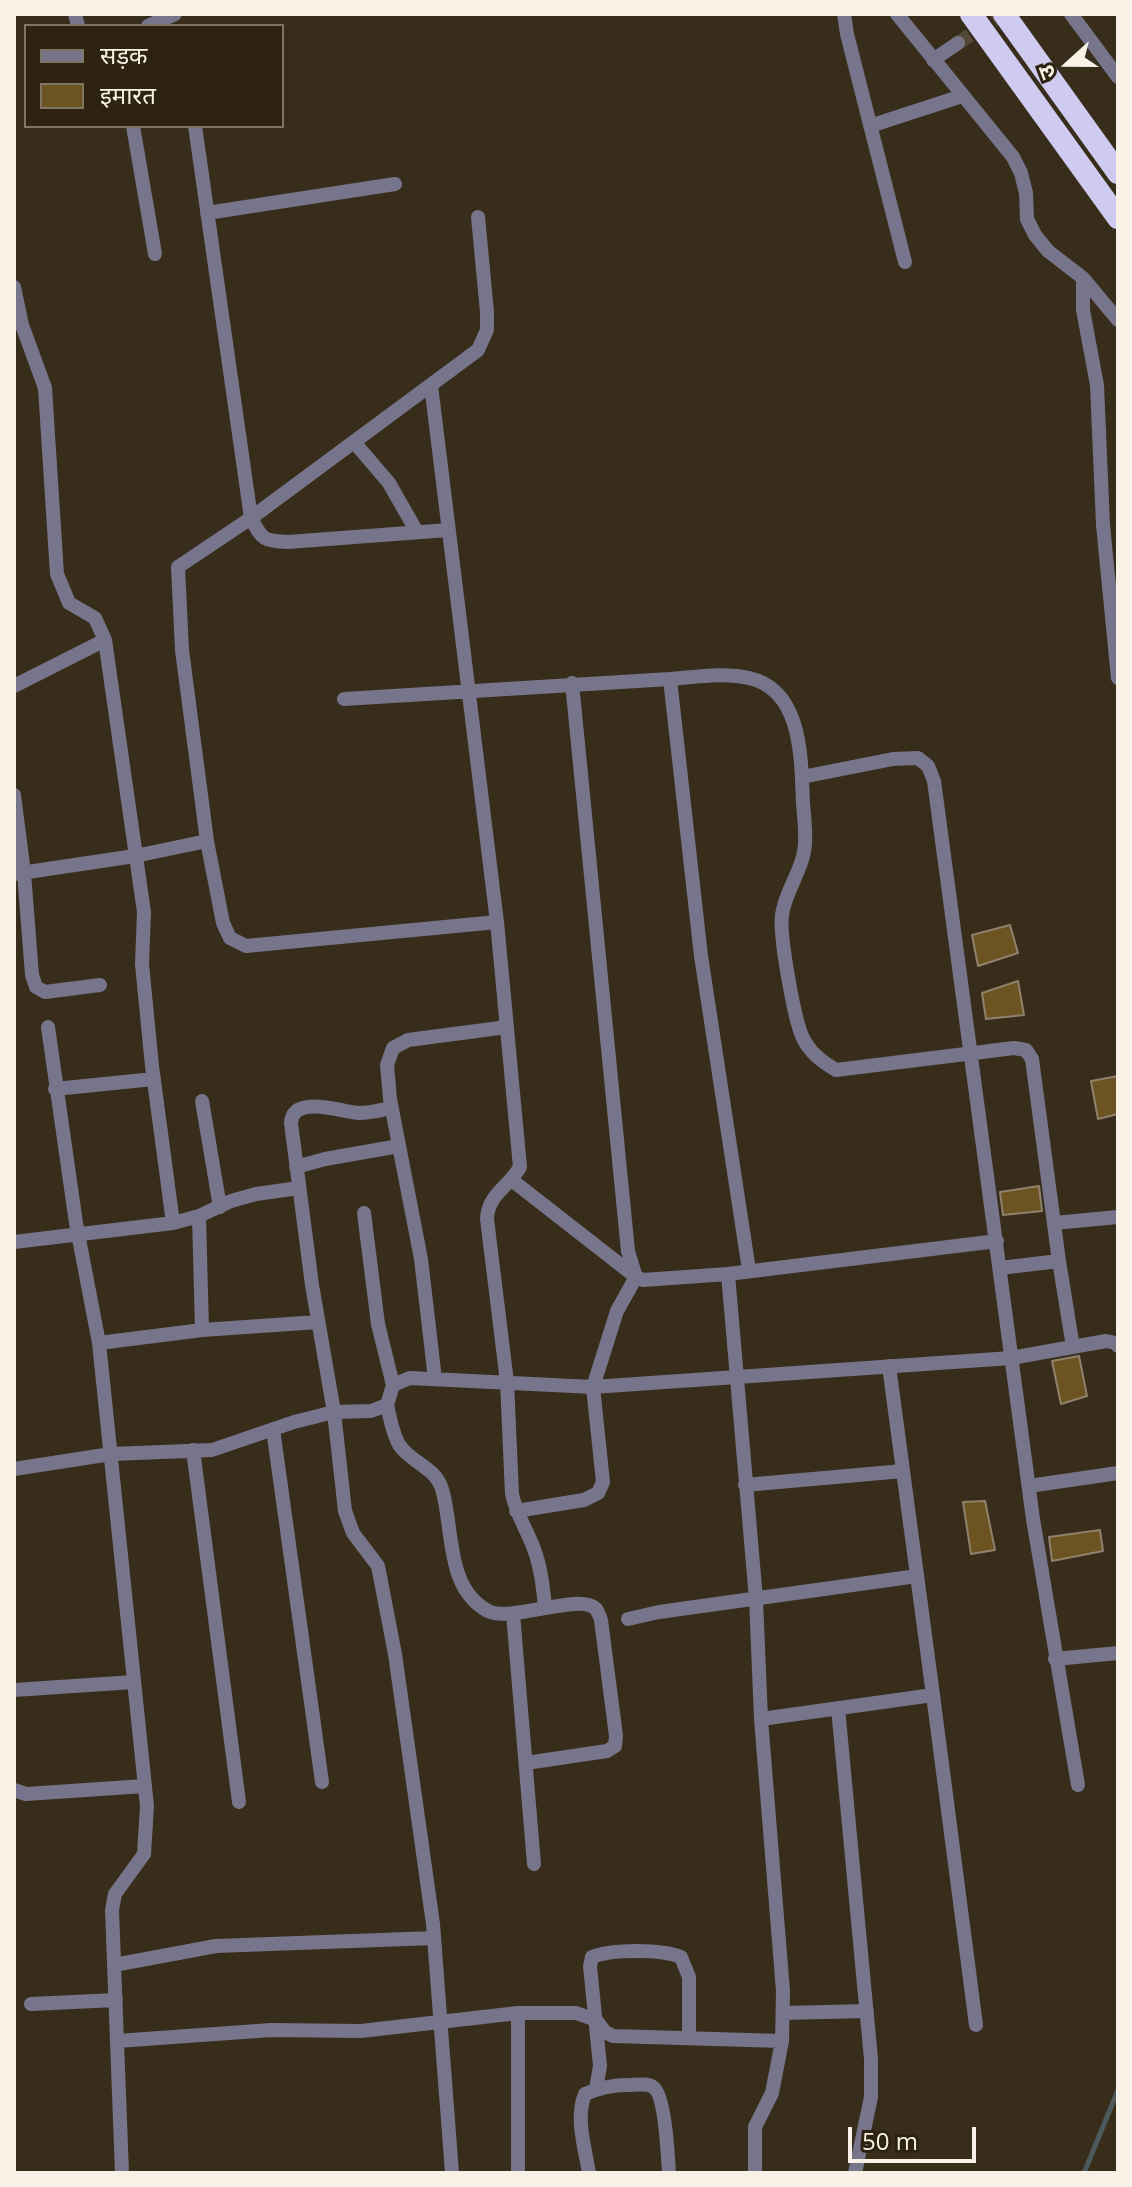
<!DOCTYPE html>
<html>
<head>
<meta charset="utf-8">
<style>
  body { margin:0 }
  #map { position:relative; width:1132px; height:2187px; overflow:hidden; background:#382d1a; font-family:"Open Sans","Noto Sans Devanagari",sans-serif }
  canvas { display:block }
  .frame { position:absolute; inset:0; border:16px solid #f8f1e5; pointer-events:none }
  .legend { position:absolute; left:24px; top:24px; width:260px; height:104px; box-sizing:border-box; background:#2e2310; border:2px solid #7f7565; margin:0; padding:10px 14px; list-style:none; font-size:24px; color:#f8f1e5 }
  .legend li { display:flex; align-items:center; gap:16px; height:40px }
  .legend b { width:40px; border:2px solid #7f7565 }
  .north { position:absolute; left:1028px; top:24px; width:80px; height:80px; -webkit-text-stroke:6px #2e2310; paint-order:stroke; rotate:249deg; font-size:22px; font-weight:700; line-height:32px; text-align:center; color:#f8f1e5 }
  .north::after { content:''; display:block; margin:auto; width:28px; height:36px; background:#f8f1e5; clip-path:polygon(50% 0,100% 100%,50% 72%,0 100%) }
  .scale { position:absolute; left:848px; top:2127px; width:128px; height:36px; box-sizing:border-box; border:4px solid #f8f1e5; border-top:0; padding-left:10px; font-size:24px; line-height:28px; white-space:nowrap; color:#f8f1e5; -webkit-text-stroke:6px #2e2310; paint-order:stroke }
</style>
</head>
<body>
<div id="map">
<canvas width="1132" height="2187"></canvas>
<div class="frame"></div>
<ul class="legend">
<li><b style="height:10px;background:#77758b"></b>सड़क</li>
<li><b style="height:22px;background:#6d5322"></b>इमारत</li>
</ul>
<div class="north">उ</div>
<div class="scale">50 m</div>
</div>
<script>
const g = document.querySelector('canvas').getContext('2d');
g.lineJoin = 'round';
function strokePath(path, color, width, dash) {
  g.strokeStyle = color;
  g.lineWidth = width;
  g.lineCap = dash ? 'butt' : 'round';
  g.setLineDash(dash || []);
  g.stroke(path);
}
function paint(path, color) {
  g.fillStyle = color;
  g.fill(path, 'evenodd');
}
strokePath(new Path2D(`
  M 1084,2173 L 1118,2090`), '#4e595b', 5);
const building = new Path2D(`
  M 1010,925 L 1018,953 L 978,966 L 972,935 Z
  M 1018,981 L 1024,1015 L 986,1019 L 982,993 Z
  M 1118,1076 L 1118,1114 L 1098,1119 L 1091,1081 Z
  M 1039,1186 L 1042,1211 L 1003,1215 L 1000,1192 Z
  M 1079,1356 L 1087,1396 L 1061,1404 L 1052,1361 Z
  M 985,1501 L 995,1550 L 971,1554 L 963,1502 Z
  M 1100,1530 L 1103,1551 L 1052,1561 L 1049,1537 Z`);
paint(building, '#6d5322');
strokePath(building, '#8f826c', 2);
strokePath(new Path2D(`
  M 958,43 L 1003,14`), '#554a38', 14, [14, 7]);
strokePath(new Path2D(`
  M 75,14 L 78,26
  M 844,14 L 847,34 L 905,262
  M 897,14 L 1013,157 L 1021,173 L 1026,193 L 1027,219 L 1035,235 L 1048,251 L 1083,278 L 1118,320
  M 1071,14 L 1118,77
  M 148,26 L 175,14
  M 933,60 L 958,43
  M 133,126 L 155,254
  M 195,126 L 251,518 C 262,540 264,541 288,542 L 448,530
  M 870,126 L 962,96
  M 207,213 L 395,184
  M 478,217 L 487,312 L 487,330 L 478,350 L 251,518 L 178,567 L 182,650 L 207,841 L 223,923 L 230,938 L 246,946 L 497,922
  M 1083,278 L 1083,310 L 1097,385 L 1103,525 L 1118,678
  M 14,287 L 22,325 L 45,388 L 57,574 L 69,603 L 95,618 L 105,640 L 144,912 L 142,964 L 152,1066 L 173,1223
  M 431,385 L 497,922 L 520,1167 C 508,1188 488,1194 487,1219 L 507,1382 L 512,1494 C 516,1514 527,1530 534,1549 C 541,1568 543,1587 545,1607
  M 354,442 L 389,483 L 417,532
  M 670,679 C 696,677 724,672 749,678 C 803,690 801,760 803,803 C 804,818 807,837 804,852 C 800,874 785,892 782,915 C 779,935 794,1017 802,1036 C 809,1052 821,1061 836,1070 L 1014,1048 L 1026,1050 L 1032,1059 L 1059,1261 L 1073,1347
  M 572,683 L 628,1251 L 636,1277 L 643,1280 L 728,1274 L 997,1241
  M 14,686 L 105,640
  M 344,699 L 670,679 L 701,956 L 749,1270
  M 802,777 L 893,759 L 918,758 L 928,766 L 934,781 L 1033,1519 L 1078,1785
  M 14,795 L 24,873 L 32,975 L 36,987 L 45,992 L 100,985
  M 14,874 L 135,856 L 207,841
  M 48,1027 L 76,1223 L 99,1343 L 147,1806 L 144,1854 L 115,1894 L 112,1910 L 122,2173
  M 55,1089 L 154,1079
  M 202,1101 L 220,1207
  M 391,1108 C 381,1110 370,1113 359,1113 C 342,1112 293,1094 291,1123 L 312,1285 L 334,1412 L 345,1511 L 353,1533 L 378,1566 L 395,1654 L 433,1924 L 452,2173
  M 296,1167 L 325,1159 L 399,1146
  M 513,1181 L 636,1277 L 617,1311 L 593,1387 L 603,1482 L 598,1493 L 584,1500 L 516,1511
  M 364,1213 L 378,1324 L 393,1385
  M 199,1216 L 202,1330
  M 1054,1223 L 1118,1217
  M 14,1242 L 173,1223 L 199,1216 L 231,1201 L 256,1194 L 299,1188
  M 1000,1268 L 1059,1261
  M 728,1274 L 756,1599 L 761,1719 L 783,1991 L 782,2041 L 772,2093 L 755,2127 L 755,2173
  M 99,1343 L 202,1330 L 318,1322
  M 435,1379 L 421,1259 L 390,1099 L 387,1065 L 393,1048 L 408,1040 L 507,1027
  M 387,1405 C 390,1417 393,1436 400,1446 C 412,1463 435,1467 442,1489 C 454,1529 445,1588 488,1611 C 512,1623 580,1592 596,1609 C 597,1610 601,1619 601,1620 L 616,1736 L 615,1746 L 607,1751 L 526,1763
  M 273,1429 L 322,1782
  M 193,1450 L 239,1802
  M 14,1469 L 111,1454 L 212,1450 L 294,1422 L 334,1412 L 371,1411 L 387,1405 L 393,1385 L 410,1378 L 593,1387 L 1011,1358 L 1106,1341 L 1116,1343 L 1118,1346
  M 745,1485 L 903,1471
  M 1029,1486 L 1118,1473
  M 513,1614 L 534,1864
  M 628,1619 L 659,1612 L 917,1576
  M 1055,1659 L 1118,1653
  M 14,1690 L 134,1682
  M 933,1695 L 976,2025
  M 838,1708 L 871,2059 L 871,2097 L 855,2173
  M 761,1719 L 933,1695 L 889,1366
  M 14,1790 L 26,1794 L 145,1786
  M 114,1965 L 216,1946 L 434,1938
  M 31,2004 L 116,2000
  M 518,2013 L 518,2173
  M 783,2013 L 867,2011
  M 117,2041 L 271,2030 L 361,2031 L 518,2013 L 576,2013 L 596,2020 L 605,2032 L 613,2036 L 782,2041
  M 596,2089 L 600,2066 L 590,1966 L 592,1957 C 612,1949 661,1949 681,1957 L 689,1977 L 689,2038
  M 589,2173 C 585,2148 575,2118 585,2094 C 599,2088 614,2085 628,2085 C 635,2085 648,2083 653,2087 C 665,2094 668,2157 669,2173`), '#77758b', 14);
strokePath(new Path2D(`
  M 971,14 L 1118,218
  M 1004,14 L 1118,173`), '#cecaf0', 22);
</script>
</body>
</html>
